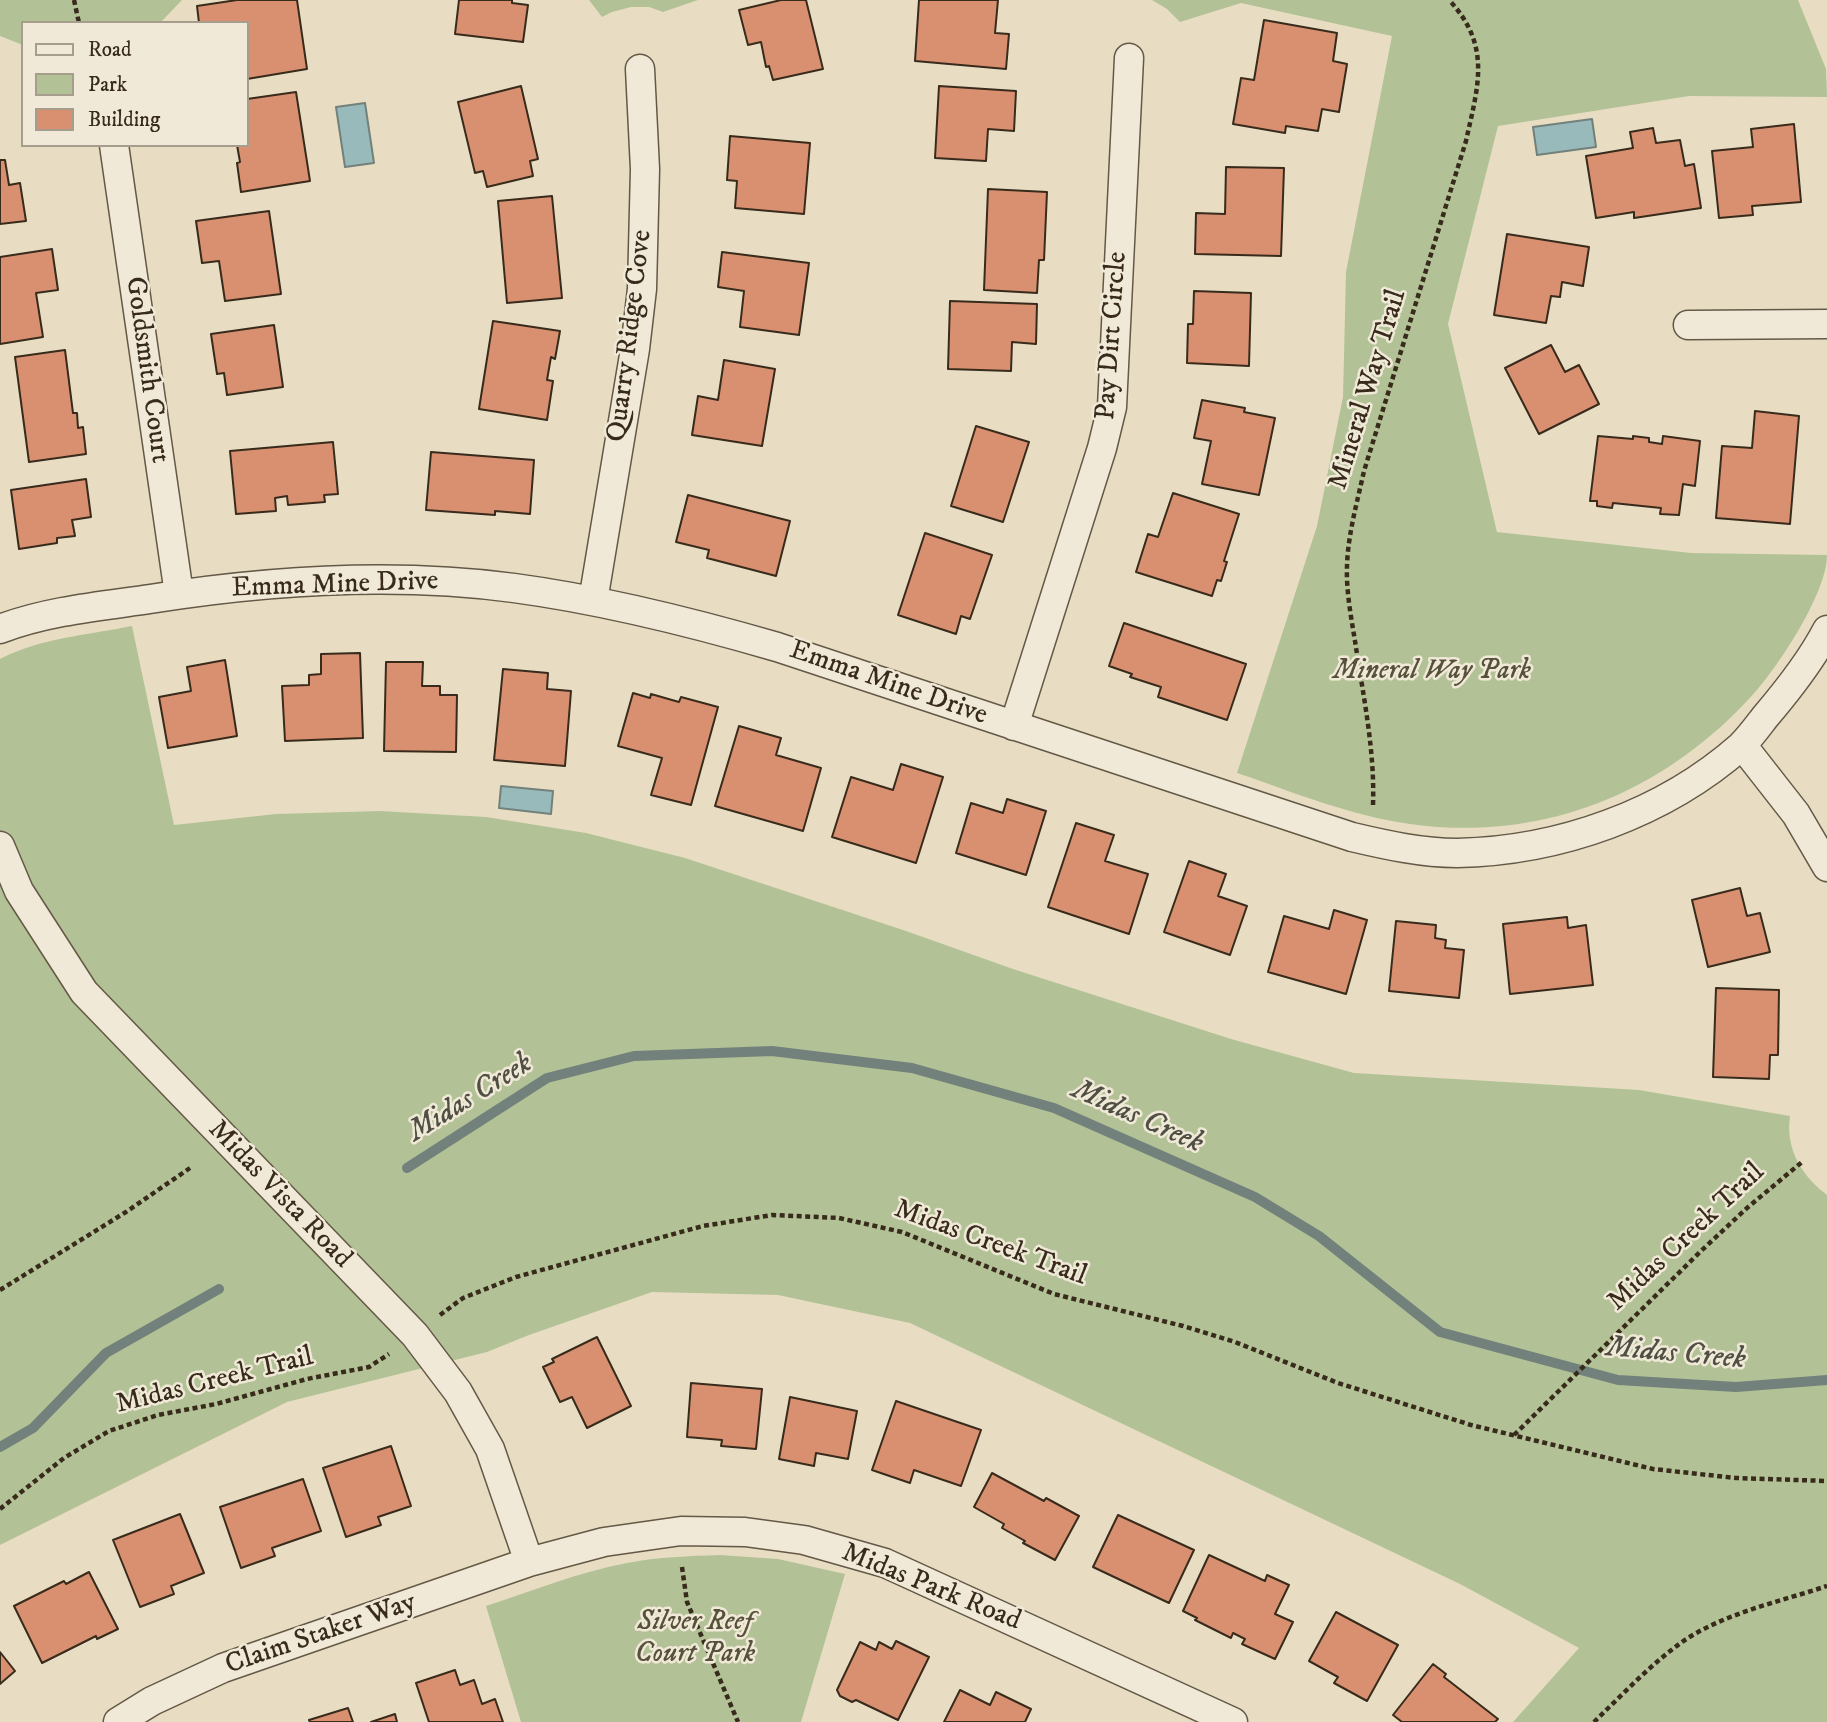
<!DOCTYPE html>
<html>
<head>
<meta charset="utf-8">
<style>
  body { margin:0 }
  #map { position:relative; width:1827px; height:1722px; overflow:hidden; background:#e8ddc2; font-family:"IM FELL DW Pica",serif }
  canvas { display:block }
  .legend { position:absolute; left:21px; top:21px; width:228px; height:126px; box-sizing:border-box; background:#f0e9d7; border:2px solid #a69d8c; margin:0; padding:9px 12px; list-style:none; font-size:21px; color:#382b1c }
  .legend li { display:flex; align-items:center; gap:14px; height:35px }
  .legend b { width:35px; border:2px solid #a69d8c }
</style>
</head>
<body>
<div id="map">
<canvas width="1827" height="1722"></canvas>
<ul class="legend">
<li><b style="height:9px;background:#f0e9d7"></b>Road</li>
<li><b style="height:19px;background:#b2c296"></b>Park</li>
<li><b style="height:19px;background:#d89071"></b>Building</li>
</ul>
</div>
<script>
const g = document.querySelector('canvas').getContext('2d');
g.lineJoin = 'round';
function paint(path, color) {
  g.fillStyle = color;
  g.fill(path, 'evenodd');
}
function strokePath(path, color, width, dash) {
  g.strokeStyle = color;
  g.lineWidth = width;
  g.lineCap = dash ? 'butt' : 'round';
  g.setLineDash(dash || []);
  g.stroke(path);
}
function label(font, color, halo, rows, align = 'center') {
  g.font = font + ' "IM FELL DW Pica",serif';
  g.lineWidth = 5;
  g.setLineDash([]);
  g.textBaseline = 'middle';
  g.strokeStyle = halo;
  g.fillStyle = color;
  for (const [text, x, y, turn = 0] of rows) {
    g.save();
    g.translate(x, y);
    g.rotate((+turn || 0) * Math.PI / 180);
    g.textAlign = isNaN(turn) ? turn : align;
    if (halo) g.strokeText(text, 0, 0);
    g.fillText(text, 0, 0);
    g.restore();
  }
}
paint(new Path2D(`
  M 0,0 L 182,0 L 160,23 L 23,23 L 23,45 L 0,36 Z
  M 589,0 L 698,0 L 663,12 L 649,7 L 631,7 L 612,12 L 602,17 Z
  M 1152,0 L 1798,0 L 1826,69 L 1827,97 L 1689,96 L 1498,126 L 1448,324 L 1497,532 L 1691,553 L 1827,555 C 1827,592 1781,662 1757,690 C 1668,791 1545,843 1410,824 C 1351,816 1293,792 1237,773 L 1317,526 L 1343,397 L 1346,272 L 1392,36 L 1241,3 L 1180,22 L 1167,9 Z
  M 132,626 L 174,825 L 276,814 L 380,811 L 486,817 L 586,833 L 685,858 L 906,931 L 1013,969 L 1231,1039 L 1354,1073 L 1639,1090 L 1790,1116 C 1785,1149 1802,1176 1827,1195 L 1827,1722 L 1513,1722 L 1579,1648 L 1460,1584 L 910,1323 L 778,1295 L 652,1292 L 529,1335 L 487,1352 L 287,1402 L 0,1545 L 0,659 C 40,638 88,635 132,626 Z
  M 720,1555 L 778,1559 L 845,1574 L 801,1722 L 521,1722 L 486,1606 C 532,1591 579,1572 627,1563 C 658,1557 689,1556 720,1555 Z`), '#b2c296');
const water = new Path2D(`
  M 365,103 L 374,163 L 345,167 L 336,107 Z
  M 1592,119 L 1596,147 L 1537,155 L 1533,127 Z
  M 501,786 L 553,791 L 551,814 L 499,808 Z`);
paint(water, '#99baba');
strokePath(water, '#72817b', 2);
strokePath(new Path2D(`
  M 407,1168 L 547,1078 L 634,1056 L 772,1051 L 912,1068 L 1054,1108 L 1255,1197 L 1319,1236 L 1440,1332 L 1618,1380 L 1736,1387 L 1827,1380
  M 0,1447 L 33,1428 L 106,1353 L 219,1289`), '#72817b', 10);
const building = new Path2D(`
  M 237,0 L 297,0 L 307,69 L 247,79 L 247,23 L 199,23 L 197,6 Z
  M 459,0 L 512,0 L 512,3 L 528,5 L 523,42 L 455,34 Z
  M 781,0 L 806,0 L 823,69 L 773,80 L 769,66 L 766,67 L 761,42 L 748,45 L 739,10 Z
  M 919,0 L 998,0 L 995,33 L 1009,34 L 1006,69 L 915,61 Z
  M 1264,20 L 1337,33 L 1333,61 L 1347,64 L 1339,112 L 1322,109 L 1318,131 L 1286,126 L 1285,133 L 1233,124 L 1241,78 L 1254,80 Z
  M 521,86 L 538,159 L 530,161 L 533,176 L 487,187 L 483,171 L 475,173 L 458,102 Z
  M 939,86 L 1016,91 L 1014,131 L 988,129 L 986,161 L 935,158 Z
  M 296,92 L 310,181 L 241,192 L 237,163 L 240,162 L 237,145 L 247,145 L 247,99 Z
  M 1794,124 L 1801,202 L 1752,206 L 1753,215 L 1719,218 L 1712,151 L 1753,147 L 1751,129 Z
  M 1653,128 L 1656,143 L 1680,140 L 1685,166 L 1694,164 L 1701,208 L 1634,218 L 1634,212 L 1596,218 L 1586,156 L 1633,148 L 1630,132 Z
  M 730,136 L 810,143 L 804,214 L 735,208 L 737,181 L 727,180 Z
  M 0,160 L 5,160 L 9,185 L 20,183 L 26,221 L 0,224 Z
  M 1226,167 L 1284,168 L 1281,256 L 1195,254 L 1196,213 L 1225,214 Z
  M 988,189 L 1047,192 L 1044,260 L 1039,260 L 1037,293 L 984,290 Z
  M 552,196 L 562,298 L 507,303 L 498,201 Z
  M 269,211 L 281,294 L 225,301 L 219,261 L 202,263 L 196,221 Z
  M 1507,234 L 1589,247 L 1583,286 L 1562,282 L 1560,297 L 1551,296 L 1546,323 L 1494,315 Z
  M 52,249 L 58,290 L 36,293 L 43,337 L 0,344 L 0,257 Z
  M 722,252 L 809,263 L 799,335 L 740,327 L 744,291 L 718,287 Z
  M 1194,291 L 1251,293 L 1249,366 L 1187,363 L 1188,324 L 1193,324 Z
  M 950,301 L 1037,304 L 1036,344 L 1012,342 L 1011,371 L 948,369 Z
  M 493,321 L 560,331 L 555,359 L 551,357 L 547,380 L 553,381 L 547,420 L 479,409 Z
  M 274,325 L 283,387 L 227,395 L 224,373 L 217,374 L 211,334 Z
  M 1551,345 L 1565,372 L 1579,365 L 1599,404 L 1539,434 L 1505,368 Z
  M 65,350 L 73,413 L 77,413 L 78,428 L 83,427 L 86,454 L 29,462 L 15,357 Z
  M 724,360 L 775,369 L 762,446 L 692,435 L 698,396 L 718,400 Z
  M 1202,400 L 1245,408 L 1244,412 L 1275,418 L 1259,495 L 1202,484 L 1211,441 L 1194,438 Z
  M 1755,411 L 1799,416 L 1790,524 L 1716,518 L 1722,446 L 1752,448 Z
  M 976,426 L 1029,442 L 1003,522 L 951,506 Z
  M 1598,436 L 1633,439 L 1633,436 L 1649,438 L 1649,442 L 1662,444 L 1663,436 L 1700,441 L 1695,486 L 1683,484 L 1679,515 L 1660,514 L 1661,508 L 1613,503 L 1612,508 L 1597,506 L 1597,501 L 1590,501 Z
  M 333,442 L 338,494 L 324,495 L 325,502 L 288,505 L 287,496 L 275,498 L 276,511 L 236,514 L 230,451 Z
  M 431,452 L 534,460 L 530,514 L 495,511 L 495,515 L 426,510 Z
  M 86,479 L 91,517 L 72,520 L 75,536 L 57,538 L 57,543 L 19,549 L 11,490 Z
  M 1173,493 L 1239,514 L 1224,561 L 1227,562 L 1221,581 L 1217,580 L 1212,596 L 1136,572 L 1148,534 L 1158,537 Z
  M 688,495 L 790,521 L 776,576 L 707,558 L 709,550 L 676,542 Z
  M 925,533 L 992,555 L 970,619 L 961,616 L 956,634 L 898,615 Z
  M 1124,623 L 1246,664 L 1227,720 L 1158,697 L 1161,687 L 1130,677 L 1132,674 L 1109,666 Z
  M 360,653 L 363,738 L 285,741 L 282,686 L 309,685 L 309,675 L 321,674 L 321,654 Z
  M 225,660 L 237,736 L 168,748 L 159,697 L 191,691 L 187,667 Z
  M 386,662 L 423,662 L 422,686 L 440,686 L 440,695 L 457,695 L 456,752 L 384,751 Z
  M 503,669 L 548,673 L 547,689 L 571,691 L 565,766 L 494,760 Z
  M 633,693 L 650,698 L 651,694 L 679,702 L 681,697 L 718,707 L 691,805 L 651,795 L 662,758 L 618,746 Z
  M 739,726 L 781,738 L 776,755 L 821,768 L 803,831 L 715,806 Z
  M 901,764 L 943,777 L 916,863 L 832,837 L 851,777 L 893,790 Z
  M 1007,799 L 1046,811 L 1026,875 L 956,853 L 971,803 L 1003,813 Z
  M 1076,823 L 1114,835 L 1105,861 L 1148,874 L 1129,934 L 1048,907 Z
  M 1189,861 L 1226,874 L 1218,896 L 1247,906 L 1230,955 L 1164,932 Z
  M 1740,888 L 1747,916 L 1760,913 L 1770,952 L 1708,967 L 1692,900 Z
  M 1334,910 L 1367,920 L 1346,994 L 1268,972 L 1284,916 L 1329,929 Z
  M 1567,917 L 1568,928 L 1586,925 L 1593,985 L 1510,994 L 1503,924 Z
  M 1396,921 L 1436,925 L 1435,938 L 1446,940 L 1445,948 L 1464,950 L 1459,998 L 1389,991 Z
  M 1716,988 L 1779,990 L 1778,1055 L 1770,1055 L 1769,1079 L 1713,1077 Z
  M 597,1337 L 631,1406 L 587,1428 L 572,1397 L 560,1402 L 543,1367 L 554,1362 L 552,1359 Z
  M 691,1383 L 762,1389 L 756,1449 L 721,1446 L 722,1440 L 687,1437 Z
  M 790,1397 L 857,1411 L 848,1459 L 816,1453 L 814,1466 L 779,1459 Z
  M 896,1401 L 981,1430 L 961,1486 L 914,1470 L 910,1483 L 872,1470 Z
  M 391,1446 L 411,1506 L 378,1517 L 381,1525 L 346,1537 L 323,1468 Z
  M 992,1473 L 1044,1501 L 1046,1498 L 1079,1516 L 1055,1560 L 1023,1543 L 1025,1541 L 1002,1528 L 1004,1524 L 974,1507 Z
  M 303,1479 L 321,1531 L 272,1548 L 275,1556 L 241,1568 L 220,1507 Z
  M 180,1514 L 204,1573 L 171,1586 L 174,1594 L 140,1607 L 113,1540 Z
  M 1118,1515 L 1194,1550 L 1169,1603 L 1093,1567 Z
  M 1209,1555 L 1265,1581 L 1267,1575 L 1289,1585 L 1275,1614 L 1293,1622 L 1275,1659 L 1242,1644 L 1245,1639 L 1233,1633 L 1231,1638 L 1195,1620 L 1197,1618 L 1183,1611 Z
  M 89,1572 L 118,1629 L 97,1639 L 96,1636 L 42,1663 L 14,1606 L 64,1581 L 66,1584 Z
  M 1336,1612 L 1398,1645 L 1367,1701 L 1334,1683 L 1338,1677 L 1309,1661 Z
  M 896,1641 L 929,1657 L 898,1720 L 856,1700 L 852,1702 L 840,1696 L 837,1690 L 860,1642 L 876,1650 L 879,1642 L 892,1649 Z
  M 0,1652 L 15,1671 L 0,1684 Z
  M 1433,1664 L 1446,1674 L 1444,1677 L 1498,1719 L 1495,1722 L 1402,1722 L 1393,1715 Z
  M 455,1670 L 460,1685 L 474,1680 L 482,1704 L 495,1699 L 503,1722 L 429,1722 L 416,1683 Z
  M 960,1690 L 990,1705 L 996,1692 L 1031,1709 L 1025,1722 L 944,1722 Z
  M 348,1708 L 353,1722 L 310,1722 L 309,1720 Z
  M 395,1714 L 397,1722 L 371,1722 Z`);
paint(building, '#d89071');
strokePath(building, '#382b1c', 2);
const minor = new Path2D(`
  M 114,145 L 179,594
  M 1688,325 L 1827,324
  M 593,601 L 635,349 L 642,289 L 645,169 L 640,69
  M 0,629 C 47,611 101,606 150,599 C 270,580 393,572 514,588 C 604,600 691,622 777,647 L 1352,837 C 1386,845 1422,853 1457,853 C 1559,851 1664,814 1741,746 C 1750,737 1758,726 1765,717 C 1788,690 1811,661 1827,630
  M 1014,726 L 1102,448 L 1112,407 L 1129,58
  M 1742,745 L 1796,814 L 1827,867
  M 0,846 L 19,891 L 84,992 L 415,1335 L 458,1392 L 490,1449 L 529,1562
  M 118,1722 L 152,1701 L 223,1668 L 529,1562 L 604,1542 L 681,1531 L 745,1532 L 804,1540 L 885,1563 L 1233,1722`);
strokePath(minor, '#645846', 31);
strokePath(new Path2D(`
  M 74,0 L 79,23
  M 1373,805 C 1375,750 1363,695 1355,641 C 1351,617 1346,590 1347,566 C 1348,534 1357,503 1364,471 L 1466,141 C 1478,86 1492,46 1449,0
  M 0,1290 L 126,1212 L 190,1168
  M 440,1315 L 463,1298 L 516,1277 L 703,1226 L 772,1215 L 839,1218 L 902,1232 L 1054,1294 L 1183,1326 L 1235,1342 L 1338,1383 L 1471,1425 L 1653,1469 L 1736,1478 L 1827,1481
  M 1514,1435 L 1701,1251 L 1747,1208 L 1802,1162
  M 0,1509 L 64,1458 L 109,1431 L 158,1415 L 216,1404 L 307,1379 L 369,1367 L 389,1354
  M 682,1567 L 687,1602 L 738,1722
  M 1594,1722 C 1622,1695 1650,1665 1682,1642 C 1724,1613 1779,1602 1827,1586`), '#382b1c', 4.5, [5, 3.5]);
strokePath(minor, '#f0e9d7', 28);
label('28px', '#382b1c', '#f0e9d7', [
  ["Quarry Ridge Cove",631,336,-83],
  ["Pay Dirt Circle",1113,336,-86],
  ["Goldsmith Court",146,370,82],
  ["Mineral Way Trail",1369,390,-73],
  ["Emma Mine Drive",335,586,-2],
  ["Emma Mine Drive",888,684,19],
  ["Midas Vista Road",279,1195,46],
  ["Midas Creek Trail",1687,1238,-43],
  ["Midas Creek Trail",990,1244,20],
  ["Midas Creek Trail",215,1382,-14],
  ["Midas Park Road",931,1588,22],
  ["Claim Staker Way",321,1635,-19]
]);
label('italic 28px', '#56513a', '#f0e9d7', [
  ["Mineral Way Park",1432,672],
  ["Silver Reef",695,1623],
  ["Court Park",695,1655]
]);
label('italic 30px', '#504f44', '#f0e9d7', [
  ["Midas Creek",471,1099,-32],
  ["Midas Creek",1137,1118,24],
  ["Midas Creek",1676,1355,5]
]);
</script>
</body>
</html>
